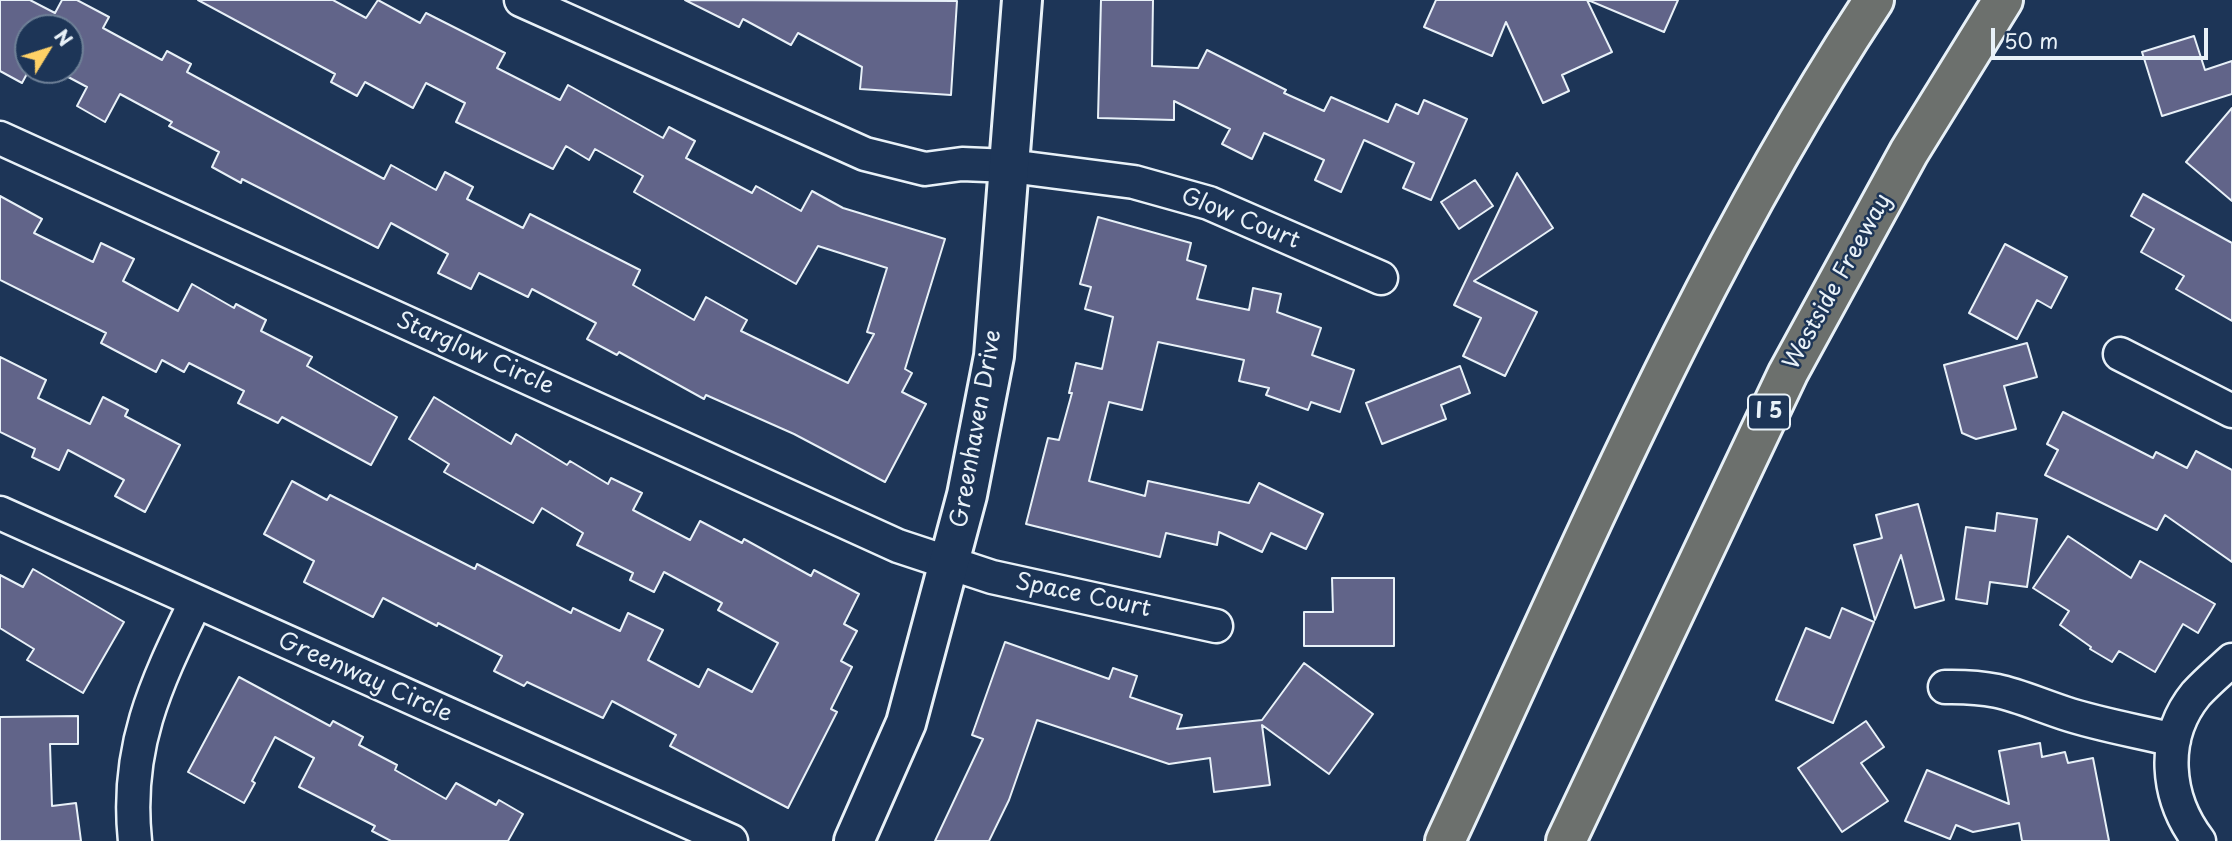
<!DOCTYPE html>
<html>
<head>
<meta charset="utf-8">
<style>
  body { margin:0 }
  #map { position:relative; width:2232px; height:841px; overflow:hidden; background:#1d3557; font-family:"Playpen Sans",sans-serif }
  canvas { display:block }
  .north { position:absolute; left:14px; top:14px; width:70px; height:70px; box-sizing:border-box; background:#1d3557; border:2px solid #6e8097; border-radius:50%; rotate:52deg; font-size:19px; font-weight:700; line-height:28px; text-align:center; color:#e8f1f8 }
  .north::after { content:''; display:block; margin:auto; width:24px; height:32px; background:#ffd166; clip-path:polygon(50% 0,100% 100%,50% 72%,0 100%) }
  .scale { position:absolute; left:1991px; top:28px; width:217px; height:32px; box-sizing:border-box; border:4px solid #e8f1f8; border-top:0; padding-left:9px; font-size:21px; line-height:24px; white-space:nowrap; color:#e8f1f8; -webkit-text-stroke:5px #1d3557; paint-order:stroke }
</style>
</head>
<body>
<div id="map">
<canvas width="2232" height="841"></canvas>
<div class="north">N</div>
<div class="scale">50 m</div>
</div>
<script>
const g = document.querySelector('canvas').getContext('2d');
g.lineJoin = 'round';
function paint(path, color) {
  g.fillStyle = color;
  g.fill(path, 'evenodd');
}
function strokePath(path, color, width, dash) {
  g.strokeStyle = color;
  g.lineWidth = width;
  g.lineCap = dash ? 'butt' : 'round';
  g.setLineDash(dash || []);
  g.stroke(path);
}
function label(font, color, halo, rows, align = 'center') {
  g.font = font + ' "Playpen Sans",sans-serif';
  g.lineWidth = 5;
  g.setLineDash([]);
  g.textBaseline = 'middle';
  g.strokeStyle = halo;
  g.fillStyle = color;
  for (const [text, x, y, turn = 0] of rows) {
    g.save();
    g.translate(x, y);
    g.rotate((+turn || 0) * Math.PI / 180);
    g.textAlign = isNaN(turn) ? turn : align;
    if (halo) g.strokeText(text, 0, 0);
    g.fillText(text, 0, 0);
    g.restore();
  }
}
const building = new Path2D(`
  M 0,0 L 30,0 L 55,13 L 62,0 L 77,0 L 109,17 L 103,28 L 162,60 L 167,51 L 191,64 L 187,72 L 384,179 L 391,165 L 436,190 L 445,172 L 473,187 L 467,199 L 523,228 L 530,214 L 640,270 L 633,285 L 694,320 L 706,297 L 747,320 L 741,331 L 848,383 L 874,334 L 867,332 L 887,268 L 818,246 L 796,284 L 634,192 L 643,176 L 595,149 L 589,160 L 566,146 L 553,169 L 456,122 L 465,103 L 426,83 L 413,108 L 365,82 L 357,96 L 331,82 L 335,74 L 198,0 L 333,0 L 366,18 L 378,0 L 420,23 L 426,13 L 505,53 L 497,68 L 560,100 L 568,85 L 663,138 L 669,127 L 695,141 L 686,158 L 752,193 L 756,186 L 801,211 L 812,191 L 843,208 L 945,239 L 905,369 L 912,373 L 902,392 L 926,404 L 885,482 L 794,434 L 706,395 L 704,399 L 619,352 L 617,355 L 587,339 L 596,323 L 532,289 L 528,297 L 479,273 L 471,289 L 438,273 L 448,254 L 391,223 L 378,248 L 242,179 L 241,183 L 212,167 L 219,152 L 169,126 L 172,122 L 120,94 L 105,122 L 77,106 L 87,87 L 55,70 L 70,70 L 70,28 L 28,28 L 29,70 L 22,83 L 0,71 Z
  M 685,0 L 957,1 L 951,95 L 860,89 L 862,67 L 798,33 L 791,45 L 743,19 L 739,27 Z
  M 1101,0 L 1153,0 L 1152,66 L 1198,68 L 1207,50 L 1286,90 L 1284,93 L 1324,111 L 1331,97 L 1388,122 L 1396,104 L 1418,114 L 1424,100 L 1467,119 L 1431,200 L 1403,188 L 1414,163 L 1364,140 L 1341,192 L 1315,180 L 1324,160 L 1264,133 L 1252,159 L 1222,144 L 1230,129 L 1174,101 L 1174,120 L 1098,118 Z
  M 1436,0 L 1587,0 L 1612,52 L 1562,75 L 1569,91 L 1543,103 L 1506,22 L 1492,56 L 1424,27 Z
  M 1588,0 L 1678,0 L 1664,32 Z
  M 2194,36 L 2205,70 L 2232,61 L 2232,94 L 2162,116 L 2142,52 Z
  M 2232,108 L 2232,201 L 2186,162 Z
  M 1517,173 L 1553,228 L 1474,281 L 1537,312 L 1505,376 L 1463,356 L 1481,318 L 1454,305 Z
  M 1475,180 L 1493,206 L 1459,229 L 1441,202 Z
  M 2143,194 L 2232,243 L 2232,321 L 2176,289 L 2184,276 L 2141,252 L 2154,229 L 2131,216 Z
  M 0,196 L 42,219 L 34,233 L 93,262 L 101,243 L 134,259 L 123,281 L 178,311 L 192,284 L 234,308 L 236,304 L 266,320 L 261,331 L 312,357 L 307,366 L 397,417 L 371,465 L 282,417 L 278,423 L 238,403 L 244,391 L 189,363 L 184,372 L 162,360 L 156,372 L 101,343 L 106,333 L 0,280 Z
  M 1098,217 L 1191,243 L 1187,260 L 1206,266 L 1197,299 L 1249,310 L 1253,288 L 1281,294 L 1277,312 L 1321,328 L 1312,355 L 1354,370 L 1340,412 L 1311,402 L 1308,410 L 1266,395 L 1269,388 L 1239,381 L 1244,360 L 1158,342 L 1142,410 L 1109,402 L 1089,481 L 1145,496 L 1148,481 L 1249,503 L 1259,483 L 1323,514 L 1306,549 L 1271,533 L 1262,552 L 1219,532 L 1217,545 L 1166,533 L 1160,557 L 1026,524 L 1048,438 L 1059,440 L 1072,393 L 1069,393 L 1076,363 L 1102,369 L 1113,317 L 1085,309 L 1091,287 L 1080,284 Z
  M 2005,244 L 2067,277 L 2051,308 L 2037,300 L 2017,339 L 1969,313 Z
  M 2027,343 L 2037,377 L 2004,386 L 2016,429 L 1976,439 L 1962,433 L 1944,365 Z
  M 0,357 L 46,380 L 38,398 L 90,424 L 103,397 L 128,410 L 125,416 L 180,445 L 145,512 L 115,496 L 124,480 L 68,450 L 59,470 L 32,457 L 35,449 L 0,432 Z
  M 1460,366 L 1470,393 L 1441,405 L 1446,419 L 1382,444 L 1366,403 Z
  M 434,397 L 511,444 L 516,434 L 567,465 L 570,461 L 608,484 L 611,478 L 642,493 L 633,510 L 690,540 L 700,521 L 742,543 L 744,539 L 811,576 L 814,570 L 859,594 L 844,624 L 857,631 L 841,661 L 852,667 L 831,709 L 837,712 L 788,808 L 670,746 L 676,735 L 612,701 L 603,718 L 527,682 L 524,686 L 494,671 L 502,656 L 438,623 L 437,626 L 383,598 L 373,617 L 304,582 L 314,561 L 264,534 L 292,481 L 327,500 L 330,495 L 475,569 L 477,564 L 571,613 L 573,608 L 620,631 L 628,613 L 663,630 L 648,660 L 699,687 L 708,669 L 752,692 L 778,643 L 718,610 L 722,603 L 664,572 L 654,592 L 630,580 L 633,573 L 577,545 L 583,533 L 542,508 L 533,523 L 444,472 L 449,464 L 409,439 Z
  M 2063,412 L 2153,458 L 2156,452 L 2187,468 L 2196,451 L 2232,470 L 2232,562 L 2165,515 L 2157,530 L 2045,475 L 2058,450 L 2047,444 Z
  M 1918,504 L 1944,600 L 1915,608 L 1901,555 L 1875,620 L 1854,545 L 1882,538 L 1876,515 Z
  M 1997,513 L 2037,519 L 2027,587 L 1990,582 L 1987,604 L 1956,599 L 1966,527 L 1995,531 Z
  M 2068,536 L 2131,578 L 2140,561 L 2215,604 L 2198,633 L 2183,624 L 2155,672 L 2119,651 L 2112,662 L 2090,649 L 2091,647 L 2060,625 L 2069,611 L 2033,588 Z
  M 33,569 L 124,622 L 83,693 L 27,660 L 34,649 L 0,628 L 0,575 L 23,587 Z
  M 1332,578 L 1394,578 L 1394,646 L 1304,646 L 1304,612 L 1333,612 Z
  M 1842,608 L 1874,622 L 1833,723 L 1776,700 L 1806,628 L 1830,638 Z
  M 1005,642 L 1109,679 L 1113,668 L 1137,676 L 1130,697 L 1182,715 L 1177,729 L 1262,720 L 1304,663 L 1373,714 L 1329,774 L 1262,725 L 1270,785 L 1214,792 L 1210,758 L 1169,764 L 1037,720 L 1009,800 L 989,841 L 935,841 L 983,739 L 972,735 Z
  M 239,677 L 330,726 L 333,721 L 363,737 L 359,745 L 397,765 L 395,770 L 446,799 L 456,783 L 496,805 L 499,800 L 523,814 L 508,841 L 391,841 L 372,831 L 375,826 L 299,787 L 314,758 L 275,737 L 252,781 L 255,783 L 244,803 L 188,772 Z
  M 78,716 L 78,744 L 50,744 L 52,806 L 76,803 L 81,841 L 0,841 L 0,717 Z
  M 1866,721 L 1884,747 L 1861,763 L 1888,801 L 1842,832 L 1798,768 Z
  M 2040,743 L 2042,757 L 2065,752 L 2068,763 L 2093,758 L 2109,841 L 2022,841 L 2019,823 L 1973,832 L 1956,825 L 1950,839 L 1905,821 L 1927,770 L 2009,804 L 1999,751 Z`);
paint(building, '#616489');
strokePath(building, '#e8f1f8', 2);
const minor = new Path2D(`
  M 521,0 L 865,154 L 925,169 L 962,164 L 1010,166 L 1134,182 L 1209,203 L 1381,278
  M 0,138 L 898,546 L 992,577 L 1216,626
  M 2120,354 L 2232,411
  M 0,513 L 731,841
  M 1945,687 C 2000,686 2014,696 2064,713 C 2100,725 2138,731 2174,740
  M 135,841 C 125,747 156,684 195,603
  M 2199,841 C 2166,798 2160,738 2196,694 C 2207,682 2220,671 2232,660`);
const tertiary = new Path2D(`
  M 854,841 L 906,723 L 967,495 L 994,356 L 1022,0`);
const motorway = new Path2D(`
  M 1445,841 C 1578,556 1700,263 1874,0
  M 1566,841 L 1788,373 L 1909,152 L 2003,0`);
strokePath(minor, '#e8f1f8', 37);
strokePath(tertiary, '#e8f1f8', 44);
strokePath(motorway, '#e8f1f8', 44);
strokePath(minor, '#1d3557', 32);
strokePath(tertiary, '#1d3557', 38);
strokePath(motorway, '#6c706d', 38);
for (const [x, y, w] of [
  [1769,412,42]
]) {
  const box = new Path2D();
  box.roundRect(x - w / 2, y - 17.5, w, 35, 5);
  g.fillStyle = '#1d3557';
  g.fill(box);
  strokePath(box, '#e8f1f8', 2);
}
label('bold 21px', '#e8f1f8', null, [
  ["I 5",1769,412]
]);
label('23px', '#e8f1f8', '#1d3557', [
  ["Glow Court",1240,219,22],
  ["Westside Freeway",1838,282,-61],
  ["Starglow Circle",475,354,24],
  ["Greenhaven Drive",977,429,-80],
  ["Space Court",1083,596,12],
  ["Greenway Circle",365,678,24]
]);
</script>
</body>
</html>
